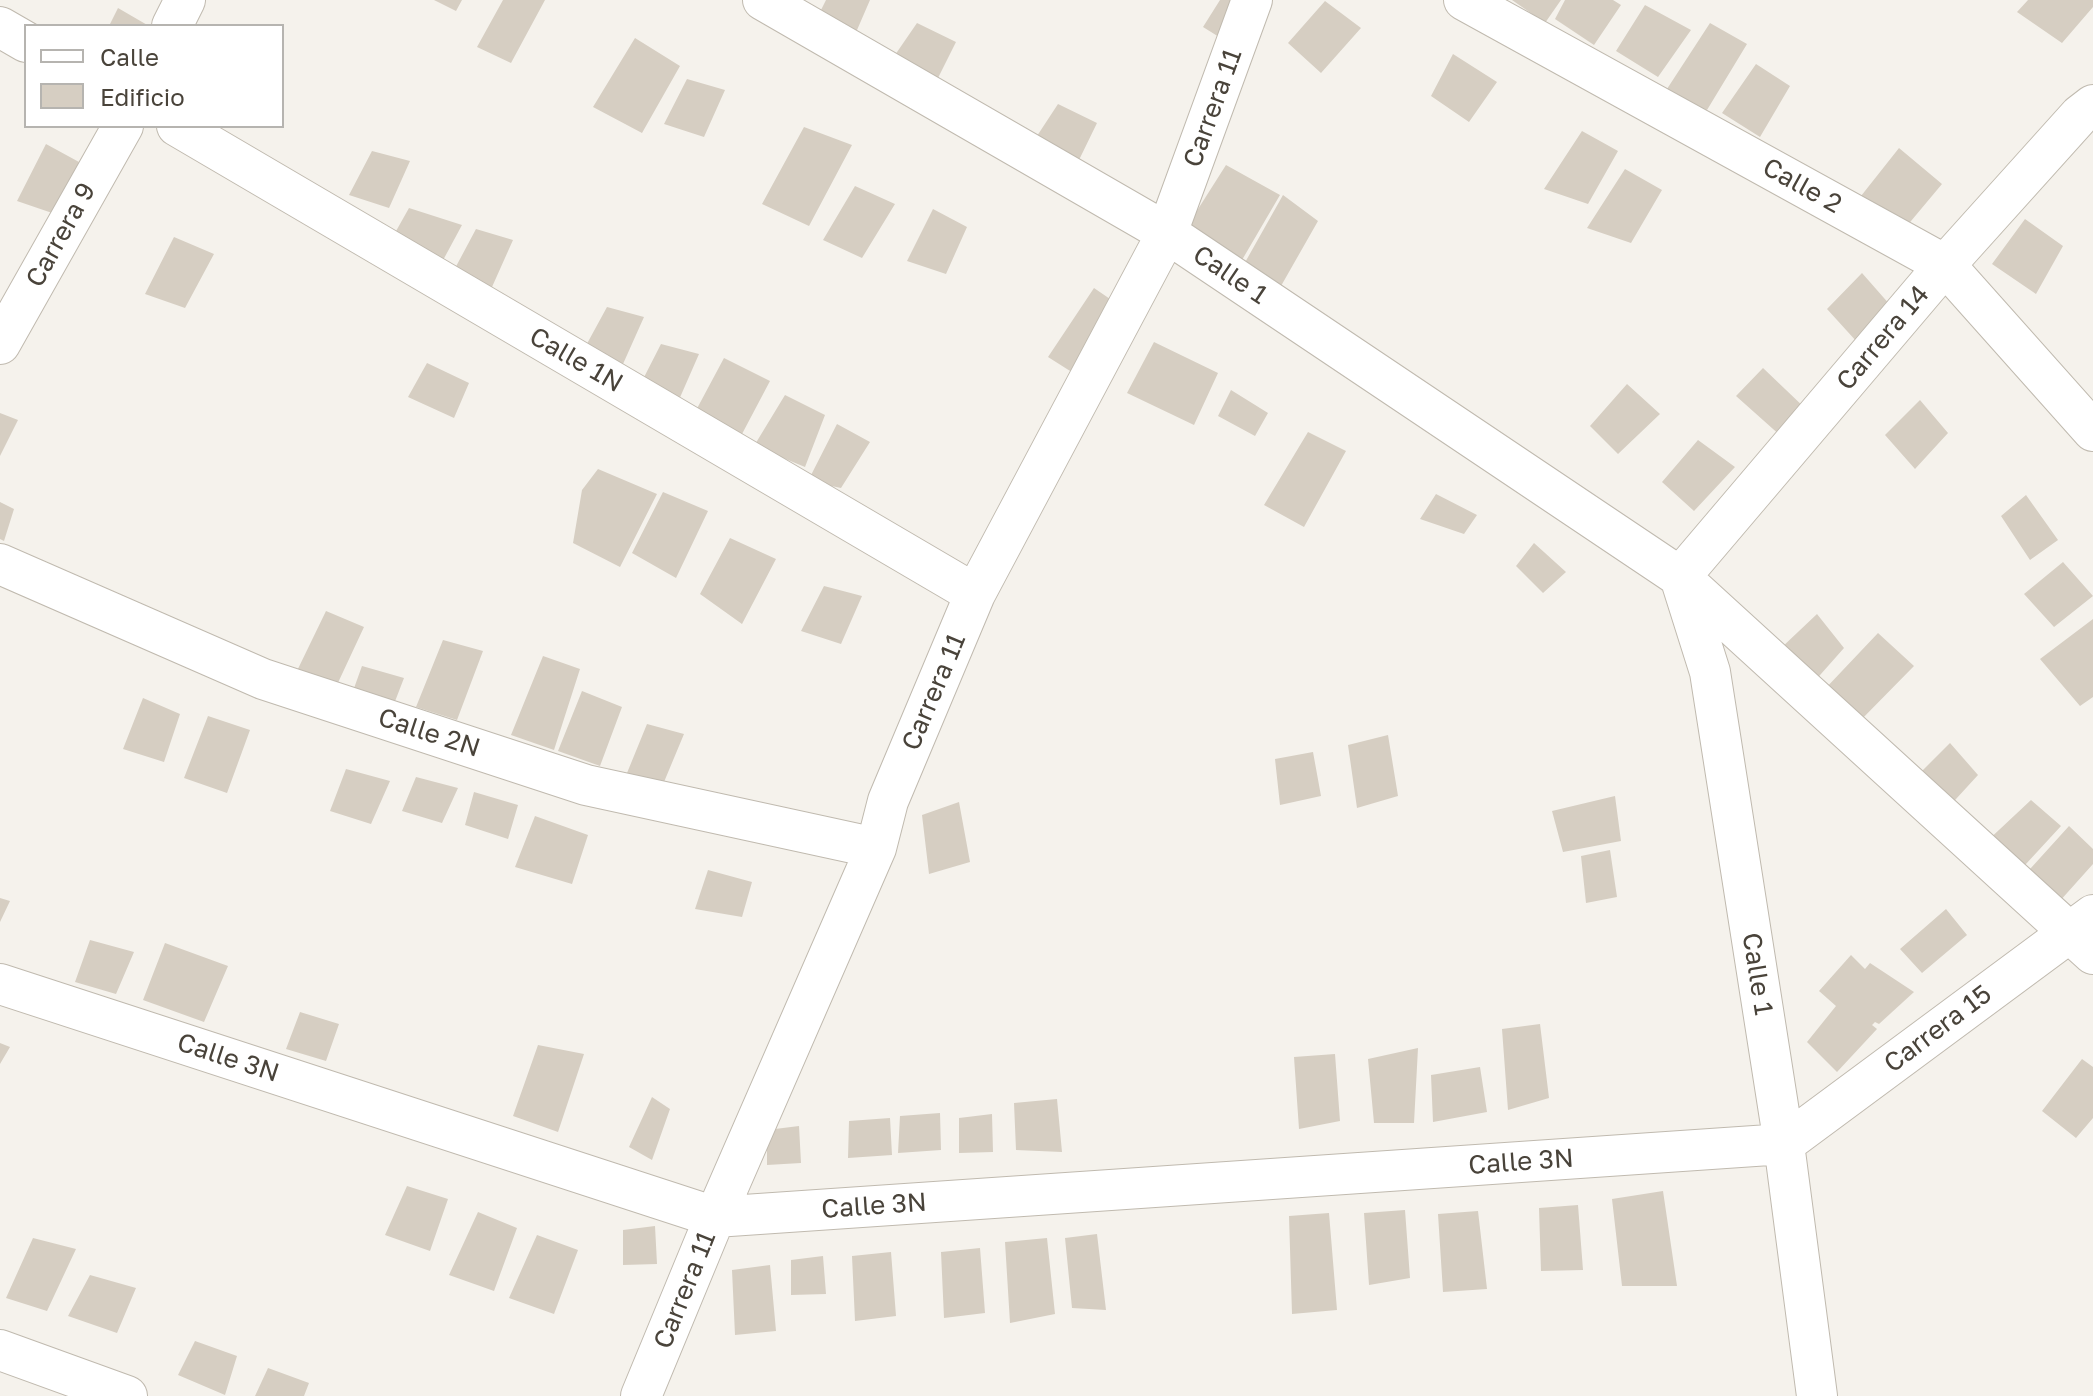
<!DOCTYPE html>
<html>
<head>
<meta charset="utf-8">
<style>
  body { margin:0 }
  #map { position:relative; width:2093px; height:1396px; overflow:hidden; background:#f5f2ec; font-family:"Golos Text",sans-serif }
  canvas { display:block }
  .legend { position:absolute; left:24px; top:24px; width:260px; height:104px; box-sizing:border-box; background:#fff; border:2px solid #b6b4b0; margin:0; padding:10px 14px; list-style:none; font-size:24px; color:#49433a }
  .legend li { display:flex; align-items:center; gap:16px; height:40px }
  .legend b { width:40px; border:2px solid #b6b4b0 }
</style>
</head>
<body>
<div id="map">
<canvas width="2093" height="1396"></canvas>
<ul class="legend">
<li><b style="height:10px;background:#fff"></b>Calle</li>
<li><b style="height:22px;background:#d6cec2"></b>Edificio</li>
</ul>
</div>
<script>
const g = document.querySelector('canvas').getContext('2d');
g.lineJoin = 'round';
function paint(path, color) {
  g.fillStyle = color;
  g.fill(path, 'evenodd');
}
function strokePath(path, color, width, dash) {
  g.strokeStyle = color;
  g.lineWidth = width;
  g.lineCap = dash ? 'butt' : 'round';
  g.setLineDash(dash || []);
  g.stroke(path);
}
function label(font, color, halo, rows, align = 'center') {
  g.font = font + ' "Golos Text",sans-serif';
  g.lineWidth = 6;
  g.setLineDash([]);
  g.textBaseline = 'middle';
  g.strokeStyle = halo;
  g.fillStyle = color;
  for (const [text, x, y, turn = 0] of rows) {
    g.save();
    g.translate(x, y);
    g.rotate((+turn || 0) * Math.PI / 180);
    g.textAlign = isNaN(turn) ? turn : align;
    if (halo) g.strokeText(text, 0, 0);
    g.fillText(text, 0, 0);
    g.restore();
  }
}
paint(new Path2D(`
  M 434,0 L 462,0 L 456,11 Z
  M 503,0 L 545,0 L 511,63 L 477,47 Z
  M 826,0 L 870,0 L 854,37 L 814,24 Z
  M 1220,0 L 1273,0 L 1240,50 L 1203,27 Z
  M 1512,0 L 1561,0 L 1545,23 Z
  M 1565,0 L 1613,0 L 1621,5 L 1594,45 L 1555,19 Z
  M 2028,0 L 2093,0 L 2093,7 L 2062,43 L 2017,12 Z
  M 1325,1 L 1361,28 L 1321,73 L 1288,43 Z
  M 1645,5 L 1691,30 L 1658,77 L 1616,51 Z
  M 118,8 L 149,26 L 109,26 Z
  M 917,23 L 956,42 L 938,78 L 895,55 Z
  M 1710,23 L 1747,44 L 1707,110 L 1665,92 Z
  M 635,38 L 680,66 L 642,133 L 593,107 Z
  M 1453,54 L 1497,82 L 1469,122 L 1431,96 Z
  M 1756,64 L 1790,86 L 1760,137 L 1722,113 Z
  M 687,79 L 725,90 L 704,137 L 664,124 Z
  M 1058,104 L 1097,123 L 1079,160 L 1037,136 Z
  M 804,127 L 852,145 L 809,226 L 762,204 Z
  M 1582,131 L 1618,151 L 1588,204 L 1544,189 Z
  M 46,144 L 79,162 L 58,215 L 17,201 Z
  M 1899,148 L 1942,184 L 1906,227 L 1861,196 Z
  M 372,151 L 410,161 L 389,208 L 349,195 Z
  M 1226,165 L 1280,195 L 1242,260 L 1186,228 Z
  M 1625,169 L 1662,190 L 1631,243 L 1587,228 Z
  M 855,186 L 895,204 L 862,258 L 823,240 Z
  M 1283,195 L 1318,221 L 1281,286 L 1243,266 Z
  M 409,208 L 462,225 L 441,264 L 391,240 Z
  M 933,209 L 967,227 L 946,274 L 907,261 Z
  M 2025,219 L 2063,246 L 2036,294 L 1992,264 Z
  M 476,229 L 513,240 L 492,287 L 452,274 Z
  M 174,237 L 214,254 L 185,308 L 145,294 Z
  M 1862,273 L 1891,306 L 1857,342 L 1827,309 Z
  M 1094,288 L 1129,312 L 1078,376 L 1048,357 Z
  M 607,307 L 644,317 L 623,364 L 583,351 Z
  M 1154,342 L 1218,373 L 1194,425 L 1127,393 Z
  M 661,344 L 699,354 L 678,402 L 638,389 Z
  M 724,358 L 770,381 L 742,434 L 693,416 Z
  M 427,363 L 469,383 L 454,418 L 408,397 Z
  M 1763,368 L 1807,410 L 1782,437 L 1736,396 Z
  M 1627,384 L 1660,414 L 1618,454 L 1590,426 Z
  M 1231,390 L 1268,413 L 1255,436 L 1218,416 Z
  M 785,395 L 825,415 L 805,467 L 754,446 Z
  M 1920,400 L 1948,433 L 1915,469 L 1885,435 Z
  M 0,413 L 18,420 L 0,456 Z
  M 837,424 L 870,442 L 841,488 L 808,481 Z
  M 1308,432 L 1346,451 L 1304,527 L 1264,505 Z
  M 1698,440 L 1735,467 L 1694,511 L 1662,482 Z
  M 598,469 L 657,494 L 620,567 L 573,543 L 582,490 Z
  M 663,492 L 708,511 L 676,578 L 632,553 Z
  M 1436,494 L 1477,515 L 1464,534 L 1420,519 Z
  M 2026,495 L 2058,540 L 2030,560 L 2001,516 Z
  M 0,502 L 14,509 L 4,541 L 0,539 Z
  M 730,538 L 776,559 L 742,624 L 700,594 Z
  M 1534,543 L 1566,572 L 1543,593 L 1516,566 Z
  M 2063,562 L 2093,596 L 2054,627 L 2024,594 Z
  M 824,586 L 862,596 L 841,644 L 801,631 Z
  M 326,611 L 364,627 L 336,687 L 295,675 Z
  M 1817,614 L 1844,648 L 1813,683 L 1780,649 Z
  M 2093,619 L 2093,697 L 2080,706 L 2040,659 Z
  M 1878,633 L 1914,666 L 1857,724 L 1824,690 Z
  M 443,640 L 483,651 L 457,720 L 416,707 Z
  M 543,656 L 580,669 L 554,750 L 511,735 Z
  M 362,666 L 404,678 L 394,704 L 353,691 Z
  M 582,691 L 622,707 L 600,766 L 558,751 Z
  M 143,698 L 180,714 L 164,762 L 123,749 Z
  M 208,716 L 250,730 L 227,793 L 184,778 Z
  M 647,724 L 684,734 L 664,782 L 627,773 Z
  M 1388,735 L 1398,796 L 1357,808 L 1348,745 Z
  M 1950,743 L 1978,775 L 1945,811 L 1915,778 Z
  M 1313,752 L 1321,796 L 1280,805 L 1275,759 Z
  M 346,769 L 390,781 L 371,824 L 330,811 Z
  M 416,777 L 458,788 L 442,823 L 402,811 Z
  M 474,792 L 518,805 L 508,839 L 465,825 Z
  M 1615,796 L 1621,841 L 1563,852 L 1552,811 Z
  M 2031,800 L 2061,826 L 2014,877 L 1984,844 Z
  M 959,802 L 970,862 L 929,874 L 922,815 Z
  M 535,816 L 588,835 L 572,884 L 515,867 Z
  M 2069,826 L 2093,849 L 2093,864 L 2050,912 L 2021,879 Z
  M 1610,850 L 1617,897 L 1586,903 L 1581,856 Z
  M 708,870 L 752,882 L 742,917 L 695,909 Z
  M 0,898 L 10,901 L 0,922 Z
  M 1946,909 L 1967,935 L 1922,973 L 1900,949 Z
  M 90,940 L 134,952 L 116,994 L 75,982 Z
  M 165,943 L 228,966 L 204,1022 L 143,1000 Z
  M 1851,955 L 1865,969 L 1870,963 L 1914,992 L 1879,1024 L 1875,1022 L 1872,1025 L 1877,1029 L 1837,1072 L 1807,1042 L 1836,1006 L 1819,991 Z
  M 300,1012 L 339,1024 L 326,1061 L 286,1049 Z
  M 1540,1024 L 1549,1098 L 1508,1110 L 1502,1029 Z
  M 0,1043 L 10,1047 L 0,1064 Z
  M 538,1045 L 584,1054 L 558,1132 L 513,1116 Z
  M 1418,1048 L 1414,1123 L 1374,1123 L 1368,1059 Z
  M 1335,1054 L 1340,1121 L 1299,1129 L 1294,1057 Z
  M 2082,1059 L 2093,1067 L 2093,1118 L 2076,1138 L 2042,1111 Z
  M 1480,1067 L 1487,1112 L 1433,1122 L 1431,1075 Z
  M 652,1097 L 670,1109 L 652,1160 L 629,1147 Z
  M 1057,1099 L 1062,1152 L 1016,1150 L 1014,1103 Z
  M 940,1113 L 941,1150 L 898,1153 L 900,1116 Z
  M 992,1114 L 993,1152 L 959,1153 L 959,1118 Z
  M 890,1118 L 892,1155 L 848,1158 L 849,1121 Z
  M 799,1126 L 801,1163 L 767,1165 L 767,1130 Z
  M 407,1186 L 448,1199 L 430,1251 L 385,1235 Z
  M 1663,1191 L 1677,1286 L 1622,1286 L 1612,1199 Z
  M 1578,1205 L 1583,1270 L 1541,1271 L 1539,1208 Z
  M 1405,1210 L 1410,1278 L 1369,1285 L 1364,1213 Z
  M 1478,1211 L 1487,1289 L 1443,1292 L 1438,1214 Z
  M 478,1212 L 517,1228 L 494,1291 L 449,1275 Z
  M 1329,1213 L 1337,1310 L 1292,1314 L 1289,1216 Z
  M 655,1226 L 657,1264 L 623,1265 L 623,1230 Z
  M 1097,1234 L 1106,1310 L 1072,1308 L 1065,1238 Z
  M 537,1235 L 578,1250 L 554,1314 L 509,1298 Z
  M 33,1238 L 76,1249 L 47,1311 L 6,1298 Z
  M 1047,1238 L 1055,1314 L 1010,1323 L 1005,1242 Z
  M 980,1248 L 985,1313 L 944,1318 L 941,1252 Z
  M 891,1252 L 896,1316 L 855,1321 L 852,1256 Z
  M 823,1256 L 826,1294 L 791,1295 L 791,1260 Z
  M 770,1265 L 776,1331 L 735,1335 L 732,1270 Z
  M 90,1275 L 136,1288 L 117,1333 L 68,1316 Z
  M 195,1341 L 237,1356 L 225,1395 L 178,1375 Z
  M 268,1368 L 309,1383 L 304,1396 L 255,1396 Z`), '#d6cec2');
const street = new Path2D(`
  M 763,0 L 1167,233 L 1680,577 L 2093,954
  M 1464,0 L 1945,265 L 2093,431
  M 172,26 L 185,0
  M 0,27 L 26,42
  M 177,126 L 975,594
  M 0,344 L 123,126
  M 0,564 L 263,679 L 586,785 L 876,848
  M 0,984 L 715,1217 L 1784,1144 L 2093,915
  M 0,1350 L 127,1396
  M 641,1396 L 715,1217 L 876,848 L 888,801 L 975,594 L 1167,233 L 1252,0
  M 1817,1396 L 1784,1144 L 1710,672 L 1680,577 L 1945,265 L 2080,115 L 2093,105`);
strokePath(street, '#c0baaf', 42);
strokePath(street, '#fff', 40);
label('26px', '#49433a', '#fff', [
  ["Carrera 11",1213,108,-70],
  ["Calle 2",1802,186,29],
  ["Carrera 9",61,235,-61],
  ["Calle 1",1230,275,34],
  ["Carrera 14",1883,338,-50],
  ["Calle 1N",576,360,30],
  ["Carrera 11",934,692,-67],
  ["Calle 2N",429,733,18],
  ["Calle 1",1757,974,81],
  ["Carrera 15",1938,1029,-37],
  ["Calle 3N",228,1058,18],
  ["Calle 3N",1521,1162,-4],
  ["Calle 3N",874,1206,-4],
  ["Carrera 11",685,1290,-68]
]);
</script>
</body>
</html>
